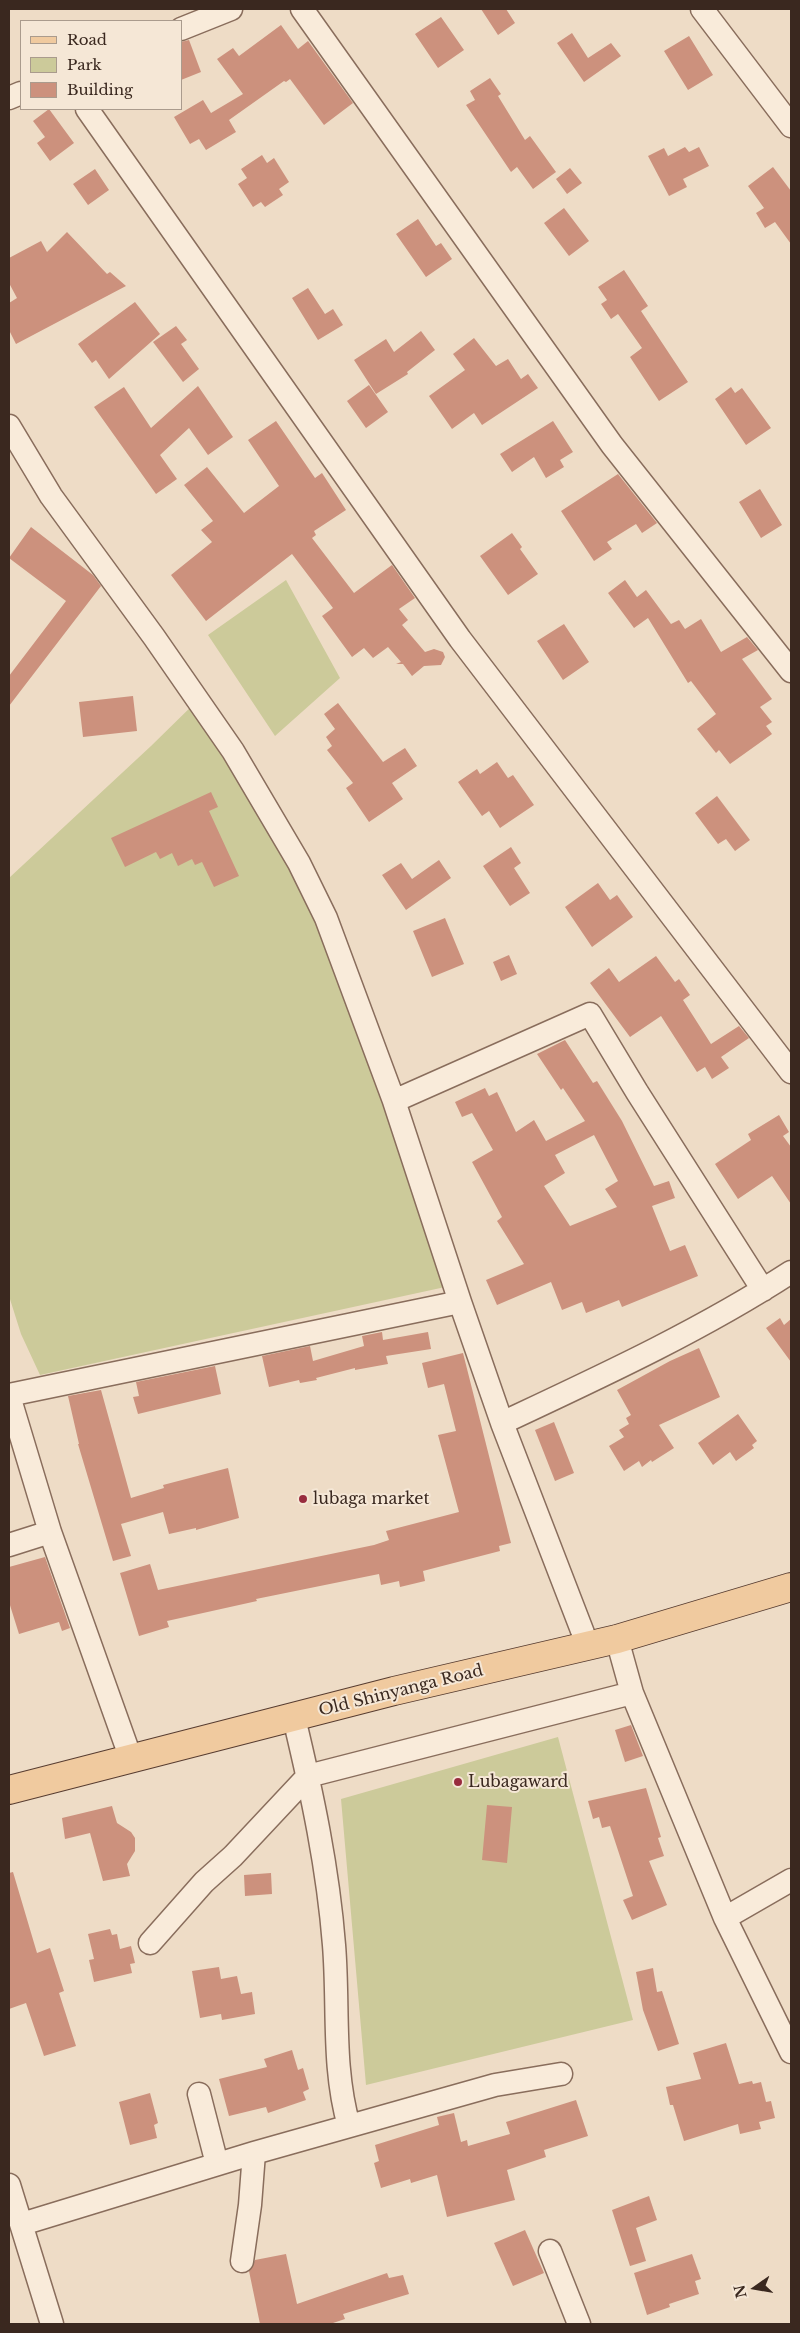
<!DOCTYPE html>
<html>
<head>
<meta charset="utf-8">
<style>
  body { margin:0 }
  #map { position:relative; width:800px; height:2333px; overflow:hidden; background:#eedcc6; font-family:"Libre Baskerville",serif }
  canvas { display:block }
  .frame { position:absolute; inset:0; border:10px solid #3a281f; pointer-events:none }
  .legend { position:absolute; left:20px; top:20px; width:162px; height:90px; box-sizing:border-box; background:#f5e7d6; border:1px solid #aa9b8d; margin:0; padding:6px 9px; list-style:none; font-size:15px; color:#3a281f }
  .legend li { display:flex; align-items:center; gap:10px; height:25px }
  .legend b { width:25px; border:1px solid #aa9b8d }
  .north { position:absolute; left:730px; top:2263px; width:50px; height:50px; -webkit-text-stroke:4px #f5e7d6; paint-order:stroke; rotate:257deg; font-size:14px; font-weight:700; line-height:20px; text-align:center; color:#3a281f }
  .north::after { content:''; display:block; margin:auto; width:18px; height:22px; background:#3a281f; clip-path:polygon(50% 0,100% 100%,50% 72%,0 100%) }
</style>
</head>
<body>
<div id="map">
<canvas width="800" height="2333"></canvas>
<div class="frame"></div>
<ul class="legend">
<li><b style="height:6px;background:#f0ca9f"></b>Road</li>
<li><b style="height:14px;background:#ccca9a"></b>Park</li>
<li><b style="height:14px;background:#cc917d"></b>Building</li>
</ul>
<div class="north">N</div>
</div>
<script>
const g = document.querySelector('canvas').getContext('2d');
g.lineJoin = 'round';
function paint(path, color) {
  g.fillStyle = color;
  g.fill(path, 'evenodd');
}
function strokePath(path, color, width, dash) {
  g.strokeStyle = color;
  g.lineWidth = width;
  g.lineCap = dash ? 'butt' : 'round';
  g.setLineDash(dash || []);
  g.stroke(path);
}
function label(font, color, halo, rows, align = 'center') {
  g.font = font + ' "Libre Baskerville",serif';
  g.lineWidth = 4;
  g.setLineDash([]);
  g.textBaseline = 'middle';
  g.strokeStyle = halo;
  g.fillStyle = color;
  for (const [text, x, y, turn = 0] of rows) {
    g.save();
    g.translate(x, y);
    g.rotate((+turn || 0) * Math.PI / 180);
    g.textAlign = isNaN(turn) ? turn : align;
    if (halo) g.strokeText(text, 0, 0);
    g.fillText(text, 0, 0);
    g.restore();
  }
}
paint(new Path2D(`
  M 286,580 L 340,678 L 275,736 L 208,635 Z
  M 201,697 L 307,880 L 459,1284 L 40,1375 L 21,1334 L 9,1296 L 9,878 L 151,746 Z
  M 558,1737 L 633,2020 L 366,2085 L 341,1799 Z`), '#ccca9a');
paint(new Path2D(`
  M 481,9 L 506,9 L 515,23 L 498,35 Z
  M 441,17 L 464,50 L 438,68 L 415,34 Z
  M 281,25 L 298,49 L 308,41 L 353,103 L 324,125 L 290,79 L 286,82 L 284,81 L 229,120 L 236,132 L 206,150 L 199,139 L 190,144 L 174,117 L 203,100 L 211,113 L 243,94 L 217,59 L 233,48 L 239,56 Z
  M 572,33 L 588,58 L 611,43 L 621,56 L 584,82 L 557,43 Z
  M 689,36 L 713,75 L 688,90 L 664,51 Z
  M 189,40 L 201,72 L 181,80 L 181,42 Z
  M 490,78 L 501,94 L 498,96 L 525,140 L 530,136 L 556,172 L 533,189 L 517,167 L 511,172 L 466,105 L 475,100 L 470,91 Z
  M 49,109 L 74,143 L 50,161 L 37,143 L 45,137 L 33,121 Z
  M 685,147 L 689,152 L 699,147 L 709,166 L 683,179 L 687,187 L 669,196 L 648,156 L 664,148 L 668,156 Z
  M 262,155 L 267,163 L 274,158 L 289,182 L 279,189 L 283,195 L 265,207 L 261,202 L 253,207 L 238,184 L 247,178 L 241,169 Z
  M 773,167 L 791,191 L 791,244 L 775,222 L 765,228 L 756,213 L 764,208 L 748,186 Z
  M 570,168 L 582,183 L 567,194 L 556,179 Z
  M 95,169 L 109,190 L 88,205 L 73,184 Z
  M 564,208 L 589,241 L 569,256 L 544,223 Z
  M 418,219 L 436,246 L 441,243 L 452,259 L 426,277 L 396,234 Z
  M 67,232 L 107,274 L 110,272 L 126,286 L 16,344 L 9,330 L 9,303 L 17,298 L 9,283 L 9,258 L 41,241 L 47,252 Z
  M 624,270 L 648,306 L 641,311 L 688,382 L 659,401 L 630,357 L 642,348 L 618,314 L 611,319 L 601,304 L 607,300 L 598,287 Z
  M 308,288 L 325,314 L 333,309 L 343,325 L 318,340 L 292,298 Z
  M 135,302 L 160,334 L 109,379 L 96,360 L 92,363 L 78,344 Z
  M 176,326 L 187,340 L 181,344 L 199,369 L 183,382 L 153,342 Z
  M 421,331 L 435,350 L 407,372 L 408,374 L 376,394 L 354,360 L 386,339 L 394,352 Z
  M 474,338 L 496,366 L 508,359 L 521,379 L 528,374 L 538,388 L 482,425 L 474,413 L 452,429 L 429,396 L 465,370 L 453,354 Z
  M 369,385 L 388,412 L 366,428 L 347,401 Z
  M 198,386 L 233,437 L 208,455 L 189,428 L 160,455 L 177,479 L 156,494 L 94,407 L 124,387 L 151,428 Z
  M 731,387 L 735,393 L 742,388 L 771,428 L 746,445 L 715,399 Z
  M 276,421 L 315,478 L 322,473 L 346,510 L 314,531 L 316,535 L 312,538 L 354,593 L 392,565 L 415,598 L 399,609 L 408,620 L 402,625 L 425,652 L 434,649 L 443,652 L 445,657 L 441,665 L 424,666 L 412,676 L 403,664 L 396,664 L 401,662 L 388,647 L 373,658 L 364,648 L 352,657 L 322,616 L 333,608 L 292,554 L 206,621 L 171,575 L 212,542 L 201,530 L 213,521 L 184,485 L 207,467 L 244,513 L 279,486 L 248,440 Z
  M 553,421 L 573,452 L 560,460 L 564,467 L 546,478 L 534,457 L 512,472 L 500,454 Z
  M 618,474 L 657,523 L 642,533 L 636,524 L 607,542 L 612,549 L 594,561 L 561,511 Z
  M 760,489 L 782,525 L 761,538 L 739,502 Z
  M 31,527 L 93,575 L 101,586 L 9,706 L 9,676 L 66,601 L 9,558 Z
  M 512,533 L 522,547 L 520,549 L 538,574 L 508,595 L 480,556 Z
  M 625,580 L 637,597 L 646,590 L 671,624 L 679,620 L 685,629 L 701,619 L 721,652 L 747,637 L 758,650 L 742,659 L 772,699 L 760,707 L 772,722 L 766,726 L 772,734 L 730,764 L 719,750 L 716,753 L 697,729 L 716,714 L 691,681 L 688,683 L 648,618 L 634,628 L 608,593 Z
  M 564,624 L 589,662 L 563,680 L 537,641 Z
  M 133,696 L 137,731 L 83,737 L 79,702 Z
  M 338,703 L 383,762 L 405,748 L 417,766 L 392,783 L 403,799 L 369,822 L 346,788 L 353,783 L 327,750 L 332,746 L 326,737 L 335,729 L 324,714 Z
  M 497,762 L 508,778 L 513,775 L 534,805 L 500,828 L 489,811 L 482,816 L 458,782 L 477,769 L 480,774 Z
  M 211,792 L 218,807 L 209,811 L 239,876 L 214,887 L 202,862 L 195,865 L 192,859 L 178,866 L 172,853 L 160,859 L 156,852 L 125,867 L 111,838 Z
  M 717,796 L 750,840 L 735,851 L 726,839 L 718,844 L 695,813 Z
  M 511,847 L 521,863 L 514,868 L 530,893 L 510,906 L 483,866 Z
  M 439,860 L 451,878 L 406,910 L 382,875 L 401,863 L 412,879 Z
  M 598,883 L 610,900 L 617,895 L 633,917 L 592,947 L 565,907 Z
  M 445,918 L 464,964 L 432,977 L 413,931 Z
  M 509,955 L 517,974 L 501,981 L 493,962 Z
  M 656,956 L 675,982 L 679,979 L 690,995 L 683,1000 L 711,1044 L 739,1026 L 749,1038 L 721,1057 L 729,1068 L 712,1079 L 705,1067 L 697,1072 L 661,1016 L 630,1037 L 590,983 L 609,968 L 619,982 Z
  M 565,1040 L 593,1083 L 597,1081 L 622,1121 L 654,1186 L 669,1181 L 675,1198 L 652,1206 L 670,1251 L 685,1245 L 698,1276 L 622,1307 L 619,1300 L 586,1313 L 582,1302 L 562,1310 L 551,1282 L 497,1305 L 486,1280 L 524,1264 L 497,1221 L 502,1217 L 472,1162 L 493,1150 L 472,1113 L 462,1117 L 455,1102 L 485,1088 L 489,1096 L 497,1092 L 516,1132 L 534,1120 L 546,1141 L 585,1121 L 563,1088 L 561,1090 L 537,1054 ZM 594,1135 L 618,1181 L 605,1189 L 617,1207 L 570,1226 L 544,1186 L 565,1173 L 555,1155 Z
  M 779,1115 L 789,1132 L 783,1136 L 791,1147 L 791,1204 L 772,1176 L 738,1199 L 715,1164 L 751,1140 L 748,1134 Z
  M 780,1318 L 784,1325 L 791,1319 L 791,1362 L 766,1328 Z
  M 382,1332 L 383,1340 L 428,1332 L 431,1349 L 386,1356 L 388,1364 L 355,1370 L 355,1368 L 316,1378 L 317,1380 L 300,1383 L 299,1380 L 269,1387 L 262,1356 L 310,1346 L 313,1361 L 364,1346 L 362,1336 Z
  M 699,1348 L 720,1397 L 659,1425 L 674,1448 L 652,1462 L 651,1460 L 642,1467 L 639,1461 L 624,1471 L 609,1446 L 624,1437 L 619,1430 L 629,1424 L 626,1418 L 631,1415 L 617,1390 L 670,1361 Z
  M 463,1353 L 511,1543 L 499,1546 L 500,1551 L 423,1571 L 425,1581 L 400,1587 L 399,1581 L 381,1585 L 379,1574 L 256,1599 L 257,1601 L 167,1621 L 169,1627 L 139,1636 L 120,1573 L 150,1564 L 158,1590 L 374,1545 L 389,1540 L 386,1531 L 459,1512 L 438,1435 L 456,1431 L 444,1384 L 428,1388 L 422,1363 Z
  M 215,1366 L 221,1394 L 138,1414 L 133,1397 L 139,1396 L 136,1382 Z
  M 101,1390 L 131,1498 L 164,1488 L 163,1485 L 228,1468 L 239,1518 L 196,1530 L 196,1528 L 169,1534 L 163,1512 L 121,1524 L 131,1556 L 113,1561 L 78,1444 L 79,1444 L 68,1396 Z
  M 738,1414 L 757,1441 L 752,1445 L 754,1448 L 736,1461 L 730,1452 L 713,1465 L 698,1443 Z
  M 554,1422 L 574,1473 L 555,1481 L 535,1430 Z
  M 45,1557 L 70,1628 L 62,1631 L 59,1622 L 19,1634 L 9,1602 L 9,1567 Z
  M 631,1725 L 643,1756 L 625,1762 L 615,1730 Z
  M 646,1788 L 661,1837 L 658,1838 L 664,1856 L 649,1861 L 667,1905 L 632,1920 L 623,1900 L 633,1896 L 610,1826 L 602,1828 L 599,1817 L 593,1819 L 588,1801 Z
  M 487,1805 L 512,1807 L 507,1863 L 482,1860 Z
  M 112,1806 L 117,1823 L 131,1832 L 135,1838 L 135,1851 L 127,1864 L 130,1876 L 103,1881 L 90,1833 L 65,1839 L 62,1818 Z
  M 13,1872 L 37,1953 L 50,1948 L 64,1991 L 59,1993 L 76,2046 L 44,2056 L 26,2003 L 9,2009 L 9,1873 Z
  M 271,1873 L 272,1894 L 245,1896 L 244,1875 Z
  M 110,1929 L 112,1935 L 117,1934 L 120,1949 L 131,1946 L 135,1963 L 130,1964 L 132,1973 L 94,1982 L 89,1960 L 94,1959 L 88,1934 Z
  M 219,1967 L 221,1979 L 237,1976 L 241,1994 L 252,1992 L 255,2014 L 222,2020 L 221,2014 L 200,2018 L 192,1971 Z
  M 653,1968 L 657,1992 L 662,1991 L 679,2044 L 658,2051 L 643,2010 L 636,1972 Z
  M 726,2043 L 739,2084 L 752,2081 L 753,2084 L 761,2082 L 766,2102 L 771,2101 L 775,2118 L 759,2122 L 761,2129 L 740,2134 L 738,2124 L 684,2141 L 673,2105 L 670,2105 L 666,2087 L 701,2079 L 693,2053 Z
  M 292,2050 L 298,2070 L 303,2068 L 309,2089 L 303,2092 L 306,2100 L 268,2113 L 266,2107 L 229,2116 L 219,2079 L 267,2067 L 264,2059 Z
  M 150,2093 L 158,2123 L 154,2125 L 157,2138 L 130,2145 L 119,2102 Z
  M 576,2100 L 588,2136 L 544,2150 L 546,2157 L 507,2170 L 515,2200 L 447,2217 L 437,2175 L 411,2183 L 410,2179 L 381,2188 L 374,2163 L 379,2161 L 375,2145 L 439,2125 L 437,2117 L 454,2113 L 461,2142 L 467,2140 L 468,2146 L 510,2134 L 506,2122 Z
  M 649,2196 L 657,2220 L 636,2228 L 646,2261 L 630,2266 L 612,2210 Z
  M 525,2230 L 544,2273 L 513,2286 L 494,2243 Z
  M 286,2254 L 297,2304 L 387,2273 L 389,2278 L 403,2275 L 409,2294 L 343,2314 L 345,2319 L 330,2324 L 260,2324 L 249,2271 L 255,2260 Z
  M 692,2254 L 701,2279 L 695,2281 L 699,2294 L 669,2304 L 670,2307 L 647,2315 L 634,2273 Z`), '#cc917d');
const minor = new Path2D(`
  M 302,9 L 612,445 L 791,671
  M 702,9 L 791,126
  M 181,29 L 231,9
  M 9,98 L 21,93
  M 87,109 L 460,639 L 791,1072
  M 9,426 L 51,496 L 154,637 L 233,751 L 299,863 L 326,918 L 394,1101 L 460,1302 L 502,1423 L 588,1646
  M 394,1101 L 590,1014 L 637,1092 L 763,1290
  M 9,1395 L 460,1302
  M 9,1396 L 50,1532 L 131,1759
  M 502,1423 C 600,1377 700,1331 791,1272
  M 9,1545 L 50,1532
  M 617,1639 L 632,1693 L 725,1918 L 791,2052
  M 294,1718 C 312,1793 328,1868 334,1945 C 339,2006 332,2067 349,2126
  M 725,1918 L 791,1880
  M 150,1943 L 204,1882 L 233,1856 L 308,1776 L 632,1693
  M 199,2094 L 217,2164
  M 9,2185 L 52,2324
  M 22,2224 L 254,2153 L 495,2085 L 561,2074
  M 550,2251 L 579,2324
  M 242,2261 L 250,2205 L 254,2153`);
const major = new Path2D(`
  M 9,1790 L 394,1691 L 617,1639 L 791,1587`);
strokePath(minor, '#896d5c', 25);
strokePath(major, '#573c30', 30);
strokePath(minor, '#f9ebda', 22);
strokePath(major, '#f0ca9f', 28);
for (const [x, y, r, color] of [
  [303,1499,5,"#982c3e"],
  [458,1782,5,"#982c3e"]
]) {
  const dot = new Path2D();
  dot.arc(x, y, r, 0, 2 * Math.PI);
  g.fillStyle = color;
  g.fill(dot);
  strokePath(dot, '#f5e7d6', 2);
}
label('16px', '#3a281f', '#f5e7d6', [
  ["lubaga market",313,1499],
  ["Lubagaward",468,1782]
], 'left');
label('16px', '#3a281f', '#f5e7d6', [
  ["Old Shinyanga Road",401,1691,-14]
]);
</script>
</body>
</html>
